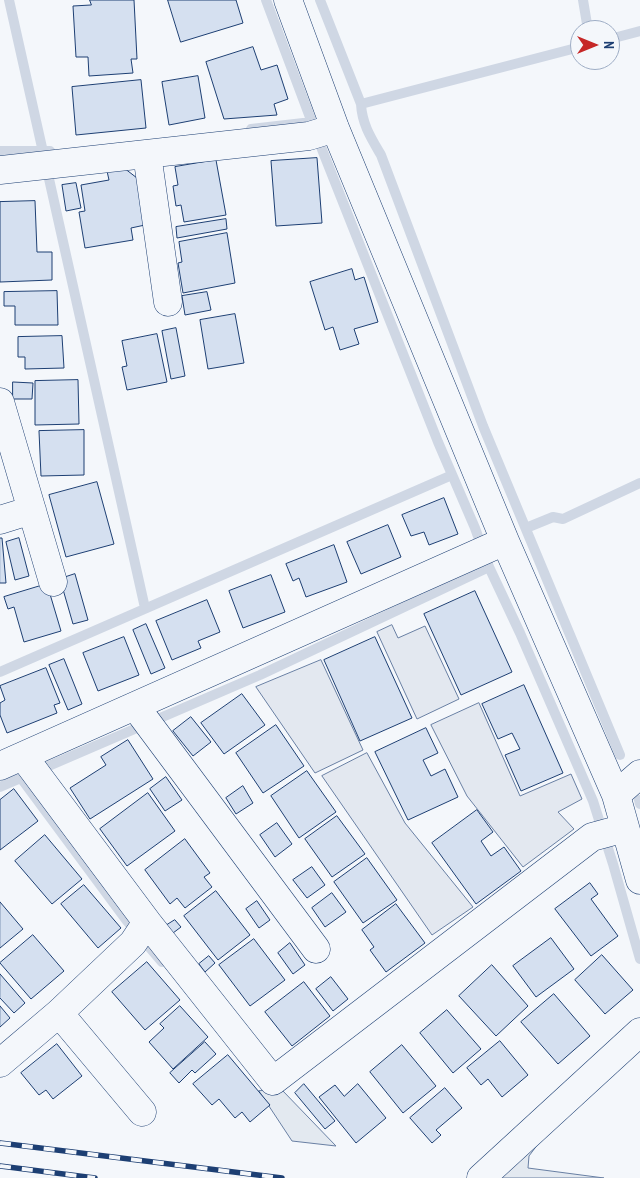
<!DOCTYPE html>
<html>
<head>
<meta charset="utf-8">
<style>
  body { margin:0 }
  #map { position:relative; width:640px; height:1178px; overflow:hidden; background:#f4f7fb; font-family:"PT Sans Narrow",sans-serif }
  canvas { display:block }
  .north { position:absolute; left:570px; top:20px; width:50px; height:50px; box-sizing:border-box; background:#f4f7fb; border:1px solid #9eadc5; border-radius:50%; rotate:90deg; font-size:14px; font-weight:700; line-height:20px; text-align:center; color:#1d3f73 }
  .north::after { content:''; display:block; margin:auto; width:18px; height:22px; background:#c62828; clip-path:polygon(50% 0,100% 100%,50% 72%,0 100%) }
</style>
</head>
<body>
<div id="map">
<canvas width="640" height="1178"></canvas>
<div class="north">N</div>
</div>
<script>
const g = document.querySelector('canvas').getContext('2d');
g.lineJoin = 'round';
function paint(path, color) {
  g.fillStyle = color;
  g.fill(path, 'evenodd');
}
function strokePath(path, color, width, dash) {
  g.strokeStyle = color;
  g.lineWidth = width;
  g.lineCap = dash ? 'butt' : 'round';
  g.setLineDash(dash || []);
  g.stroke(path);
}
const green = new Path2D(`
  M 282,1090 L 336,1146 L 292,1141 L 259,1091 Z
  M 544,1136 L 529,1156 L 528,1168 L 604,1178 L 501,1178 Z`);
paint(green, '#e3e9f0');
strokePath(green, '#687fa3', 1);
const parking = new Path2D(`
  M 392,625 L 398,638 L 425,626 L 459,699 L 417,719 L 377,632 Z
  M 321,660 L 363,750 L 315,773 L 256,687 Z
  M 479,703 L 520,796 L 571,774 L 582,799 L 558,812 L 574,829 L 523,867 L 467,796 L 431,725 Z
  M 367,753 L 405,823 L 473,907 L 432,935 L 322,776 Z`);
paint(parking, '#e3e8f0');
strokePath(parking, '#687fa3', 1);
strokePath(new Path2D(`
  M 9,0 L 145,608
  M 266,0 L 323,152 L 438,442 L 475,528 L 489,567 L 520,633 L 593,801 L 613,864 L 640,959
  M 320,0 L 361,104 C 362,124 371,138 381,155 L 483,426 L 620,755
  M 583,0 L 588,30
  M 610,39 L 640,31
  M 361,104 L 580,47
  M 251,129 L 312,122
  M 0,151 L 50,151
  M 526,528 L 553,517 L 563,519 L 640,483
  M 0,672 L 452,475
  M 21,778 L 127,921 L 162,962
  M 0,787 L 260,675 L 489,567
  M 639,800 L 640,804`), '#cfd7e4', 10);
const building = new Path2D(`
  M 90,0 L 134,0 L 137,59 L 131,59 L 133,73 L 89,76 L 88,57 L 76,57 L 73,6 L 91,5 Z
  M 168,0 L 236,0 L 243,23 L 181,42 Z
  M 253,47 L 261,70 L 277,65 L 288,99 L 274,104 L 277,115 L 224,119 L 206,62 Z
  M 198,76 L 205,118 L 169,125 L 162,82 Z
  M 141,80 L 146,128 L 76,135 L 72,87 Z
  M 317,158 L 322,223 L 276,226 L 271,161 Z
  M 216,160 L 226,215 L 184,222 L 181,205 L 176,206 L 173,186 L 178,185 L 175,167 Z
  M 124,168 L 137,178 L 145,225 L 131,228 L 133,240 L 85,248 L 79,212 L 85,211 L 81,185 L 109,180 L 107,171 Z
  M 76,183 L 81,208 L 66,211 L 62,185 Z
  M 35,201 L 37,252 L 52,252 L 52,280 L 0,282 L 0,202 Z
  M 226,219 L 227,229 L 177,238 L 176,227 Z
  M 227,233 L 235,283 L 183,293 L 178,263 L 182,262 L 179,242 Z
  M 352,269 L 355,280 L 364,277 L 378,322 L 354,329 L 359,344 L 340,350 L 333,327 L 325,330 L 310,282 Z
  M 57,291 L 58,325 L 15,325 L 15,306 L 4,306 L 4,292 Z
  M 207,292 L 211,310 L 185,315 L 182,296 Z
  M 235,314 L 244,363 L 208,369 L 200,320 Z
  M 176,328 L 185,376 L 171,379 L 162,331 Z
  M 157,334 L 167,382 L 127,390 L 122,367 L 127,366 L 122,341 Z
  M 62,336 L 64,368 L 25,369 L 25,357 L 18,357 L 18,337 Z
  M 78,380 L 79,424 L 35,425 L 35,381 Z
  M 13,382 L 33,383 L 32,399 L 13,399 Z
  M 84,430 L 84,475 L 41,476 L 39,431 Z
  M 97,482 L 114,544 L 66,557 L 49,495 Z
  M 444,498 L 458,534 L 429,545 L 424,532 L 411,536 L 402,515 Z
  M 388,525 L 401,557 L 361,574 L 347,542 Z
  M 0,538 L 2,538 L 6,583 L 0,583 Z
  M 19,538 L 29,576 L 15,580 L 6,542 Z
  M 334,545 L 347,582 L 306,597 L 299,578 L 293,581 L 286,564 Z
  M 75,574 L 88,620 L 73,624 L 60,579 Z
  M 271,575 L 285,612 L 243,628 L 229,591 Z
  M 47,584 L 61,631 L 24,642 L 14,607 L 8,609 L 4,597 Z
  M 475,591 L 512,672 L 461,695 L 424,614 Z
  M 207,600 L 220,632 L 198,641 L 201,648 L 172,660 L 156,621 Z
  M 146,624 L 165,668 L 151,674 L 133,630 Z
  M 124,637 L 139,675 L 98,691 L 83,653 Z
  M 375,637 L 412,718 L 360,741 L 324,660 Z
  M 64,659 L 82,704 L 68,710 L 49,665 Z
  M 46,668 L 60,703 L 54,705 L 57,713 L 7,733 L 0,715 L 0,703 L 5,700 L 0,686 Z
  M 524,685 L 563,773 L 521,791 L 505,755 L 520,749 L 512,733 L 498,739 L 482,704 Z
  M 242,694 L 265,725 L 224,754 L 201,723 Z
  M 191,717 L 211,742 L 193,756 L 173,731 Z
  M 276,725 L 304,766 L 263,793 L 236,753 Z
  M 426,728 L 438,753 L 423,760 L 431,776 L 445,769 L 458,797 L 408,820 L 375,752 Z
  M 128,740 L 153,779 L 90,819 L 70,788 L 106,765 L 101,757 Z
  M 307,771 L 336,812 L 299,838 L 271,796 Z
  M 166,777 L 182,800 L 165,811 L 150,789 Z
  M 243,786 L 253,803 L 236,814 L 226,798 Z
  M 14,789 L 38,821 L 0,850 L 0,800 Z
  M 148,793 L 175,831 L 127,866 L 100,829 Z
  M 477,810 L 493,832 L 481,841 L 491,856 L 504,847 L 521,871 L 476,904 L 432,843 Z
  M 337,816 L 365,854 L 332,877 L 305,839 Z
  M 277,823 L 292,844 L 275,857 L 260,835 Z
  M 45,835 L 82,879 L 52,904 L 15,861 Z
  M 185,839 L 210,873 L 204,877 L 212,887 L 185,908 L 177,898 L 170,904 L 145,870 Z
  M 367,858 L 397,900 L 363,923 L 334,882 Z
  M 312,867 L 325,885 L 307,898 L 293,880 Z
  M 590,883 L 598,894 L 591,899 L 618,936 L 591,956 L 555,909 Z
  M 84,885 L 121,928 L 98,948 L 61,904 Z
  M 216,891 L 250,935 L 218,960 L 184,916 Z
  M 332,893 L 346,912 L 325,927 L 312,908 Z
  M 257,901 L 270,920 L 259,928 L 246,909 Z
  M 0,902 L 23,929 L 0,948 Z
  M 396,904 L 425,943 L 386,972 L 370,950 L 374,947 L 362,930 Z
  M 175,920 L 181,927 L 173,933 L 167,925 Z
  M 33,935 L 64,971 L 31,999 L 0,963 Z
  M 551,938 L 574,969 L 536,997 L 513,966 Z
  M 254,939 L 285,980 L 250,1006 L 219,965 Z
  M 290,943 L 305,965 L 293,974 L 278,953 Z
  M 602,955 L 633,990 L 605,1014 L 575,980 Z
  M 209,956 L 215,963 L 205,972 L 199,964 Z
  M 147,962 L 180,1000 L 145,1030 L 112,992 Z
  M 492,965 L 528,1006 L 496,1036 L 459,996 Z
  M 0,974 L 25,1003 L 14,1013 L 0,998 Z
  M 331,977 L 348,999 L 333,1011 L 316,989 Z
  M 304,982 L 330,1016 L 292,1046 L 265,1012 Z
  M 554,994 L 590,1036 L 558,1064 L 521,1022 Z
  M 0,1006 L 10,1018 L 0,1027 Z
  M 180,1006 L 208,1037 L 173,1069 L 149,1042 L 164,1028 L 160,1024 Z
  M 447,1010 L 481,1049 L 453,1073 L 420,1033 Z
  M 500,1041 L 528,1075 L 502,1097 L 488,1079 L 481,1085 L 467,1068 Z
  M 205,1042 L 216,1054 L 195,1073 L 192,1070 L 179,1083 L 170,1073 Z
  M 57,1044 L 82,1076 L 53,1099 L 46,1090 L 39,1095 L 21,1073 Z
  M 402,1045 L 436,1086 L 403,1113 L 370,1072 Z
  M 228,1055 L 270,1105 L 250,1122 L 242,1112 L 235,1118 L 219,1099 L 212,1105 L 193,1084 Z
  M 304,1084 L 335,1121 L 325,1129 L 295,1093 Z
  M 358,1084 L 386,1118 L 356,1143 L 319,1097 L 335,1085 L 344,1096 Z
  M 445,1088 L 462,1108 L 436,1130 L 441,1135 L 432,1143 L 410,1118 Z`);
paint(building, '#d5e0f0');
strokePath(building, '#1d3f73', 1);
const minor = new Path2D(`
  M 288,0 L 335,128 L 505,541 L 616,795 L 640,880
  M 147,154 L 168,302
  M 0,170 L 309,136 L 335,128
  M 0,402 L 53,582
  M 0,520 L 32,510
  M 135,706 L 316,949
  M 23,756 L 147,922 L 273,1081 L 592,837 L 625,828
  M 0,766 L 505,541
  M 616,795 L 640,774
  M 59,1013 L 142,1112
  M 0,1063 L 59,1013 L 133,943 L 147,922
  M 481,1178 L 640,1032`);
strokePath(minor, '#1d3f73', 29);
strokePath(minor, '#f4f7fb', 28);
const rail = new Path2D(`
  M 0,1143 L 282,1178
  M 0,1166 L 95,1178`);
strokePath(rail, '#1d3f73', 5.5);
strokePath(rail, '#f4f7fb', 4, [11]);
</script>
</body>
</html>
